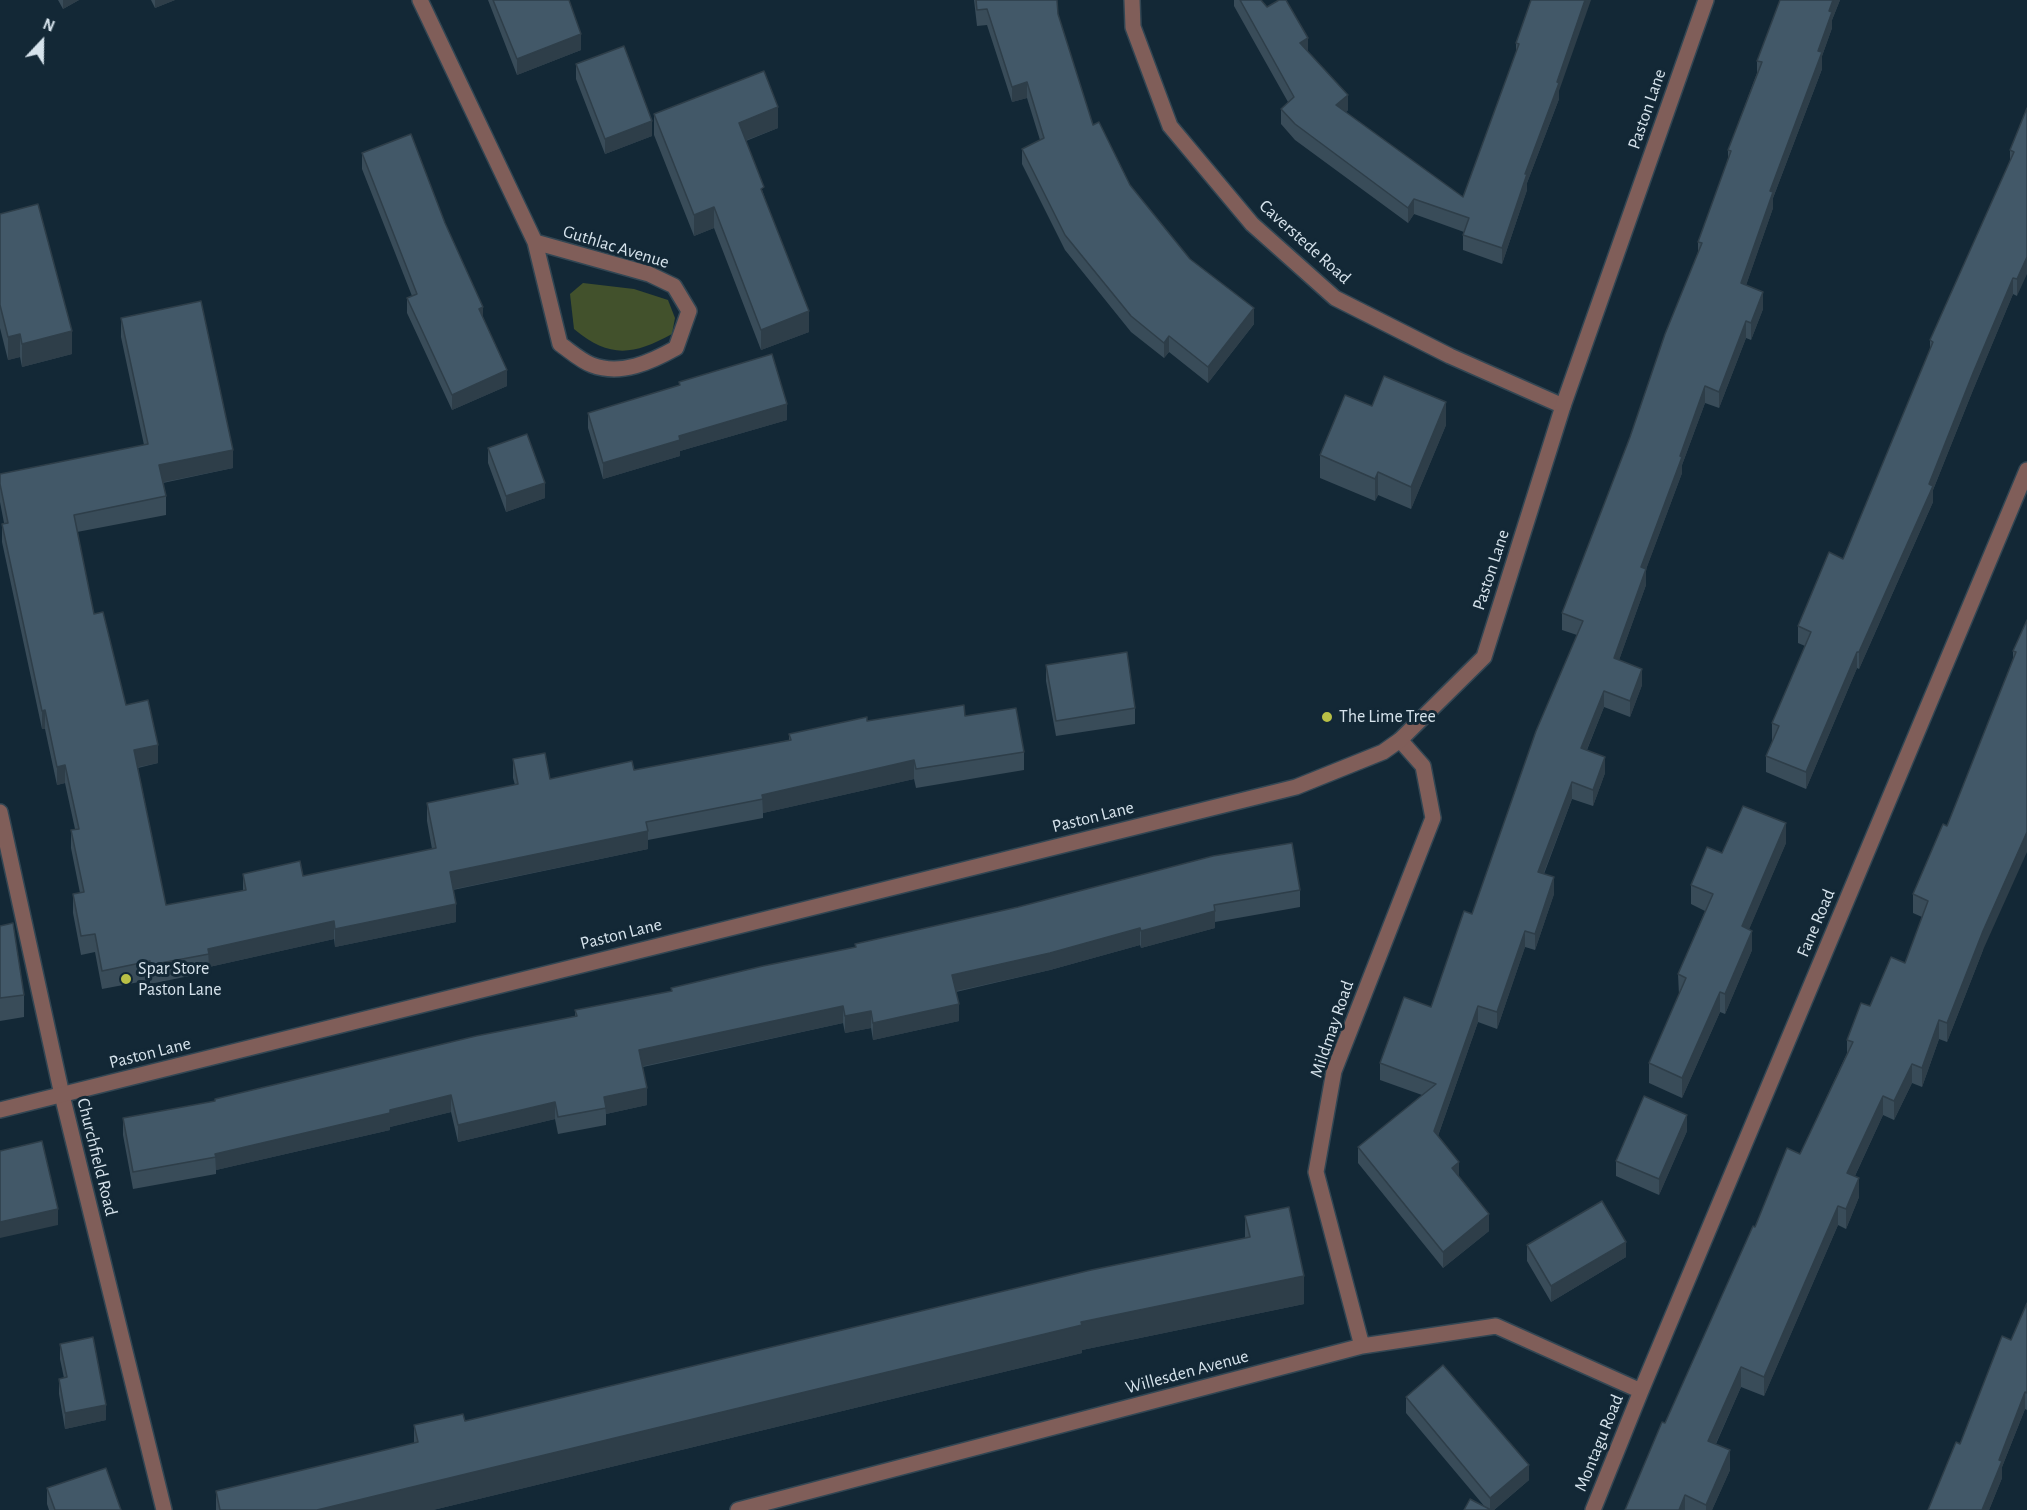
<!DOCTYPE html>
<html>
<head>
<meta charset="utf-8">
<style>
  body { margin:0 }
  #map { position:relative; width:2027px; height:1510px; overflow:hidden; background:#132836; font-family:"Alegreya Sans",sans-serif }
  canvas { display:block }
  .north { position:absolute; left:12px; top:12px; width:60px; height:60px; -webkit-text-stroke:4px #132836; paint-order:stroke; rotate:22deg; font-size:16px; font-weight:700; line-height:24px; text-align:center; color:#d6e3ec }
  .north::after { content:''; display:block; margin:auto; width:21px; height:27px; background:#d6e3ec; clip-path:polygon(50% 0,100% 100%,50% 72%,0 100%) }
</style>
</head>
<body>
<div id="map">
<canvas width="2027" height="1510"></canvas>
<div class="north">N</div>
</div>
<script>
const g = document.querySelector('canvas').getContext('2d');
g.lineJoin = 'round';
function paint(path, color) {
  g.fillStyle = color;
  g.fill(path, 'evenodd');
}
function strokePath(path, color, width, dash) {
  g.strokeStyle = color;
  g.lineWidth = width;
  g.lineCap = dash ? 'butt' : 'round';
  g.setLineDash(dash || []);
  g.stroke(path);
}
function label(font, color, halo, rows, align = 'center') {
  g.font = font + ' "Alegreya Sans",sans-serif';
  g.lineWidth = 6;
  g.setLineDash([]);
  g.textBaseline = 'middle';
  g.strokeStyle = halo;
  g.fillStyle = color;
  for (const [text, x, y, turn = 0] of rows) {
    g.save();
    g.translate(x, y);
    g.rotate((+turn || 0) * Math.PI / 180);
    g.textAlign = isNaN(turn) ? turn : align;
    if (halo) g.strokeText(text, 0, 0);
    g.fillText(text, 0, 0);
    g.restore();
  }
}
paint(new Path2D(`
  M 583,283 L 634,289 L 668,300 L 675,318 L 672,334 C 632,356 609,358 574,329 L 570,294 Z`), '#42512c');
const minor = new Path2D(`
  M 420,0 L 535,242 L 560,344 C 570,351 581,361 592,365 C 621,376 651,362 676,348 L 689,311 L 674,286 L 649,274 L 535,242
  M 1132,0 L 1133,27 L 1170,126 L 1252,224 L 1335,298 L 1450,356 L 1563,406
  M 0,812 L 62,1095 L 164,1510
  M 1362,1346 L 1316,1172 L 1334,1071 L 1433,818 L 1423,766 L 1400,740
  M 738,1510 L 1362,1346 L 1496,1326 L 1641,1391
  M 1593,1510 L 1641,1391 L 2027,470`);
const tertiary = new Path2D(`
  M 0,1110 L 1296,787 L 1383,752 L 1400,740 L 1484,657 L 1563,406 L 1706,0`);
strokePath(minor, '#324653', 18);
strokePath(tertiary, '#324653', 18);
strokePath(minor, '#805e59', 15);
strokePath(tertiary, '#805e59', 15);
paint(new Path2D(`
  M 58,0 L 79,0 L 63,9 Z
  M 151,0 L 175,0 L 155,8 Z
  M 488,0 L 569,0 L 581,50 L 517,75 Z
  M 974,0 L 1057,0 L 1058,14 L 1093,125 L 1130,185 L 1190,259 L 1254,324 L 1208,383 L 1169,352 L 1164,358 L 1131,332 L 1065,250 L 1022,164 L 1022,149 L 1040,140 L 1027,98 L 1012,102 L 987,25 L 977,26 Z
  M 1234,0 L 1261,0 L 1308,52 L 1348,110 L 1346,112 L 1463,197 L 1516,52 L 1516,43 L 1531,0 L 1559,91 L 1559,99 L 1527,183 L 1527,190 L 1502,264 L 1463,250 L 1463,235 L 1464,232 L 1414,214 L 1408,223 L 1295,140 L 1281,124 L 1281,109 L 1288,102 L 1234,6 Z
  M 1780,0 L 1840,0 L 1832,20 L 1832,28 L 1822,56 L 1822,69 L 1773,198 L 1773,208 L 1746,285 L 1763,309 L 1751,340 L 1746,338 L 1719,408 L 1705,403 L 1682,465 L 1682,473 L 1646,569 L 1646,585 L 1619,660 L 1642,685 L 1630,717 L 1604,707 L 1587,750 L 1605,773 L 1593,806 L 1572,799 L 1544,874 L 1554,894 L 1535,950 L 1525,947 L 1497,1029 L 1478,1022 L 1438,1136 L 1459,1177 L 1489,1231 L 1443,1268 L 1358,1163 L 1358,1147 L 1422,1095 L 1380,1080 L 1380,1063 L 1431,1007 L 1472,914 L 1577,635 L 1562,630 L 1562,613 L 1630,437 L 1698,252 L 1698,242 L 1728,159 L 1728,150 L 1757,73 L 1757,61 Z
  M 576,64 L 652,136 L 605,154 L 576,79 Z
  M 2027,108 L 2017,296 L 2013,294 L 1973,390 L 1933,490 L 1933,502 L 1859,669 L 1857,668 L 1806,789 L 1766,772 L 1766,756 L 1773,740 L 1772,740 L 1772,723 L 1805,646 L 1798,643 L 1798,626 L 1843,559 L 1930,349 L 1930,340 L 2010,161 L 2010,150 Z
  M 654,114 L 778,128 L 746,141 L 809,332 L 761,350 L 714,228 L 694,236 L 654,135 Z
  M 362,153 L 445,223 L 483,317 L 507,386 L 452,410 L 407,313 L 407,298 L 412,296 L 362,169 Z
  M 0,214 L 72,354 L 22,367 L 20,357 L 8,360 L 0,328 Z
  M 121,318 L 233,468 L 163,483 L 166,496 L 166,515 L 77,532 L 94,614 L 126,705 L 158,763 L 138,768 L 166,905 L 243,891 L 243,874 L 303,876 L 432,849 L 427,821 L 427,803 L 515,785 L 513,778 L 513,759 L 550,779 L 634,770 L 789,740 L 789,734 L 867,721 L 965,716 L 1024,752 L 1024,770 L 916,788 L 914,779 L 763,813 L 763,818 L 648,840 L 648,849 L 453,890 L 456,922 L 335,947 L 334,939 L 209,967 L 209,972 L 150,984 L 150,980 L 102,989 L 95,952 L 81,955 L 73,913 L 73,894 L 80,893 L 71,848 L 71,830 L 75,829 L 65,783 L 57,785 L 45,729 L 42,729 L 2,542 L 2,524 L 4,523 L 0,502 L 0,474 L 144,445 L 121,337 Z
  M 679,382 L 787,420 L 680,451 L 680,456 L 603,479 L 588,428 L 588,413 L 679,385 Z
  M 1372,406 L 1446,425 L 1411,509 L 1378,495 L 1375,501 L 1320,478 L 1320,455 Z
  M 488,448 L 545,498 L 506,512 L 488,463 Z
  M 2027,620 L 1983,950 L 1947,1042 L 1939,1039 L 1922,1087 L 1912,1083 L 1894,1120 L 1883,1115 L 1855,1176 L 1859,1197 L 1846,1229 L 1838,1225 L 1764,1396 L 1741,1387 L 1716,1444 L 1730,1470 L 1712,1510 L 1625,1510 L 1755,1227 L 1800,1154 L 1847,1053 L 1847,1040 L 1870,1006 L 1905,963 L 1922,917 L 1913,913 L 1913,894 L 1947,826 L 2013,659 L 2013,651 Z
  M 1046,665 L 1135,708 L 1135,724 L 1056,736 L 1046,681 Z
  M 1786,843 L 1749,929 L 1752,950 L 1725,1014 L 1720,1012 L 1682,1098 L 1649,1083 L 1649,1063 L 1679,995 L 1678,974 L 1705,911 L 1691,904 L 1691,885 L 1722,853 Z
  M 1300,890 L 1300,907 L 1215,922 L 1215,928 L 1141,948 L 1140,945 L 1050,970 L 956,992 L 959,1021 L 873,1040 L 871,1028 L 845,1033 L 843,1023 L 643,1067 L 647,1105 L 606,1114 L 606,1125 L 558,1134 L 555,1119 L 458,1142 L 451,1112 L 390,1127 L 390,1130 L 216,1170 L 216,1174 L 133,1189 L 123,1135 L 123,1118 L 215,1101 L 575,1016 L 575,1010 L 671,991 L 671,988 L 855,947 L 855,944 Z
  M 0,926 L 24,995 L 24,1017 L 0,1021 Z
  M 1687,1131 L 1659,1195 L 1616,1176 L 1616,1161 Z
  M 1245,1216 L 1304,1304 L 1082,1350 L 1082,1353 L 433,1510 L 216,1510 L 216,1491 L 414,1443 L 414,1425 L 465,1421 L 1245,1238 Z
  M 1527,1245 L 1626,1257 L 1551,1302 L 1527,1261 Z
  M 2027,1303 L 2027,1410 L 2025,1409 L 2002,1467 L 2002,1478 L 1989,1510 L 1928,1510 L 2011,1340 Z
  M 60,1344 L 106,1420 L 65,1429 L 59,1394 L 59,1379 L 64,1378 L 60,1359 Z
  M 1406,1397 L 1529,1480 L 1494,1510 L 1464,1510 L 1485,1507 L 1406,1413 Z
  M 47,1488 L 121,1510 L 49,1510 L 47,1504 Z`), '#394c59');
paint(new Path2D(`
  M 63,0 L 79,0 L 63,9 Z
  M 155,0 L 175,0 L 155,8 Z
  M 1585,0 L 1591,0 L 1559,91 L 1559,99 L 1527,183 L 1527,190 L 1502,264 L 1502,248 L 1525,174 Z
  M 1833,0 L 1840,0 L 1832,20 L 1832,28 L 1822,56 L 1822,69 L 1773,198 L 1773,208 L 1741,300 L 1741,283 L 1770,191 L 1818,51 L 1829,11 Z
  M 581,34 L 581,50 L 517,75 L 517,59 Z
  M 1308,38 L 1308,53 L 1300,43 Z
  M 1027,82 L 1027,98 L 1012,102 L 1012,87 Z
  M 1348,95 L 1348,110 L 1336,121 L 1336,105 Z
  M 778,107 L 778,128 L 739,143 L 739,123 Z
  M 652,121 L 652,136 L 605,154 L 605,139 Z
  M 1414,199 L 1414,214 L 1408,223 L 1408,208 Z
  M 714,207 L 714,228 L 694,236 L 694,215 Z
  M 2027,257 L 2027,274 L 2017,296 L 2017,279 Z
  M 2013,278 L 2013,294 L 1973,390 L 1933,490 L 1933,502 L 1859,669 L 1859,652 L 1973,373 Z
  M 1763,292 L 1763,309 L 1751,340 L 1751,323 Z
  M 483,307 L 483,323 L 479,309 Z
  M 1254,308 L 1254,324 L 1208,383 L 1208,367 Z
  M 809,311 L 809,332 L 761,350 L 761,330 Z
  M 1746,321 L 1746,338 L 1719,408 L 1719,392 Z
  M 72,331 L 72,354 L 22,367 L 22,344 Z
  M 20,334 L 20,357 L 8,360 L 8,337 Z
  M 1169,336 L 1169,352 L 1164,358 L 1164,343 Z
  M 507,370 L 507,386 L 452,410 L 452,395 Z
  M 1705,386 L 1705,403 L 1682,465 L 1682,473 L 1641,583 L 1641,567 Z
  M 1446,402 L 1446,425 L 1411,509 L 1411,487 Z
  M 787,404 L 787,420 L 680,451 L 680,456 L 603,479 L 603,463 L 679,436 Z
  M 233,450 L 233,468 L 159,483 L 159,465 Z
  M 1378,472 L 1378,495 L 1375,501 L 1375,479 Z
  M 545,483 L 545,498 L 506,512 L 506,496 Z
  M 1646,569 L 1646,585 L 1614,674 L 1614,658 Z
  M 1857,652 L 1857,668 L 1806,789 L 1806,772 Z
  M 1642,669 L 1642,685 L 1630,717 L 1630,701 Z
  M 1604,691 L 1604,707 L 1581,764 L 1581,748 Z
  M 45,710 L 45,729 L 42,729 L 42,711 Z
  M 158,745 L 158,763 L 134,768 L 134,750 Z
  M 1605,757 L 1605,773 L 1593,806 L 1593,790 Z
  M 914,760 L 914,779 L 763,813 L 762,795 Z
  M 65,765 L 65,783 L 57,785 L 57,767 Z
  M 1572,782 L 1572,799 L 1538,888 L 1538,872 Z
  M 1786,823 L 1786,843 L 1742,946 L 1742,926 Z
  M 648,831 L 648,849 L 450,890 L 450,872 Z
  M 2027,832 L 2027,852 L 1983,950 L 1947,1042 L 1947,1023 L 1983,931 Z
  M 1554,877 L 1554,894 L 1535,950 L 1535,934 Z
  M 456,904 L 456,922 L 335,947 L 335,929 Z
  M 1215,911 L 1215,928 L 1141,948 L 1141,931 Z
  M 334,921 L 334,939 L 209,967 L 208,949 Z
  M 1140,928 L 1140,945 L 1050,970 L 952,992 L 952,975 Z
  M 1525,931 L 1525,947 L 1497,1029 L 1497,1012 Z
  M 1752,931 L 1752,950 L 1725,1014 L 1725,994 Z
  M 1720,992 L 1720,1012 L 1682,1098 L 1682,1078 Z
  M 959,1004 L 959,1021 L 873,1040 L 873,1023 Z
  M 843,1006 L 843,1023 L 639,1067 L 639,1050 Z
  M 1478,1006 L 1478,1022 L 1434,1147 L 1434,1131 Z
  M 871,1011 L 871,1028 L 845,1033 L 845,1016 Z
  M 1939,1020 L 1939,1039 L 1922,1087 L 1922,1068 Z
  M 1912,1064 L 1912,1083 L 1894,1120 L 1894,1101 Z
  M 647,1088 L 647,1105 L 606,1114 L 604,1097 Z
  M 451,1095 L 451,1112 L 390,1127 L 390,1130 L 216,1170 L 215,1154 Z
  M 1883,1096 L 1883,1115 L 1847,1193 L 1847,1173 Z
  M 555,1102 L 555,1119 L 458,1142 L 458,1125 Z
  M 1687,1115 L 1687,1131 L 1659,1195 L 1659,1179 Z
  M 1459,1162 L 1459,1178 L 1452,1168 Z
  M 1859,1178 L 1859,1197 L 1846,1229 L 1846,1209 Z
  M 1838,1206 L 1838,1225 L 1764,1396 L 1764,1377 Z
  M 58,1209 L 58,1225 L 0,1238 L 0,1222 Z
  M 1489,1214 L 1489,1231 L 1443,1268 L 1443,1252 Z
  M 1626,1242 L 1626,1257 L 1551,1302 L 1551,1286 Z
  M 1304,1276 L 1304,1304 L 1082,1350 L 1082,1353 L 433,1510 L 317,1510 L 1081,1322 Z
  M 1741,1367 L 1741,1387 L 1708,1461 L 1708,1441 Z
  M 2025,1392 L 2025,1409 L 2002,1467 L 2002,1478 L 1989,1510 L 1982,1510 L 1999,1460 Z
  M 106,1405 L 106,1420 L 65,1429 L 65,1413 Z
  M 1730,1450 L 1730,1470 L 1712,1510 L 1706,1510 L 1706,1505 Z
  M 1529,1465 L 1529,1480 L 1494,1510 L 1490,1510 L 1490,1498 Z
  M 1685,1495 L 1685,1510 L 1679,1510 Z`), '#2e3e49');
const building = new Path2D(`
  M 493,0 L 569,0 L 581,34 L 517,59 Z
  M 976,0 L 1057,0 L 1058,14 L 1093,125 L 1099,122 L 1130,185 L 1190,259 L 1254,308 L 1208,367 L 1169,336 L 1164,343 L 1131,316 L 1065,235 L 1022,149 L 1044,138 L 1027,82 L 1012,87 L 987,9 L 977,10 Z
  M 1240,0 L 1261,0 L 1267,7 L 1279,0 L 1286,0 L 1308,38 L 1300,43 L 1348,95 L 1336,105 L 1463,197 L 1519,44 L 1516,43 L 1531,0 L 1585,0 L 1557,82 L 1559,83 L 1525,174 L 1527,174 L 1502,248 L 1463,235 L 1469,218 L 1414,199 L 1408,208 L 1295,124 L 1281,109 L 1294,97 Z
  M 1780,0 L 1833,0 L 1829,11 L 1832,12 L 1818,51 L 1822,52 L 1770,191 L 1773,192 L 1741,283 L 1763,292 L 1751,323 L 1746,321 L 1719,392 L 1705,386 L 1680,456 L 1682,457 L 1641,567 L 1646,569 L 1614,658 L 1642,669 L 1630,701 L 1604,691 L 1581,748 L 1605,757 L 1593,790 L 1572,782 L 1538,872 L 1554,877 L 1535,934 L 1525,931 L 1497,1012 L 1478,1006 L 1434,1131 L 1459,1162 L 1452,1168 L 1489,1214 L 1443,1252 L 1358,1147 L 1436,1084 L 1380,1063 L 1404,997 L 1431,1007 L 1464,911 L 1472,914 L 1536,731 L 1583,621 L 1562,613 L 1630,437 L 1665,334 L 1702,243 L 1698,242 L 1731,151 L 1728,150 L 1762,62 L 1757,61 Z
  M 624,46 L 652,121 L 605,139 L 576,64 Z
  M 764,71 L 778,107 L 739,123 L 764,187 L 761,189 L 809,311 L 761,330 L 714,207 L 694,215 L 654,114 Z
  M 2027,108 L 2027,257 L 2017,279 L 2013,278 L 1973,373 L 1929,484 L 1933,486 L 1859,652 L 1857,652 L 1806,772 L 1766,756 L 1779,726 L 1772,723 L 1811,632 L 1798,626 L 1829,552 L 1843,559 L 1933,342 L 1930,340 L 2014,152 L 2010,150 Z
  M 411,134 L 445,223 L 483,307 L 479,309 L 507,370 L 452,395 L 407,298 L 417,294 L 362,153 Z
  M 38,204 L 72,331 L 22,344 L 20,334 L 8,337 L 0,305 L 0,214 Z
  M 201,301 L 233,450 L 159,465 L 166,496 L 74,515 L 94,614 L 103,612 L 126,705 L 148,700 L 158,745 L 134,750 L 166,905 L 246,890 L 243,874 L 300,861 L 303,876 L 436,848 L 427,803 L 518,784 L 513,759 L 545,753 L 550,779 L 632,761 L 634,770 L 791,740 L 789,734 L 867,717 L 867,721 L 964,705 L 965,716 L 1016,708 L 1024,752 L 916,769 L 914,760 L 762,795 L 763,799 L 646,822 L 648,831 L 450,872 L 456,904 L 335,929 L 334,921 L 208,949 L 209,954 L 150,965 L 150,961 L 102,971 L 95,934 L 81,936 L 73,894 L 84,892 L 71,830 L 79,829 L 65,765 L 57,767 L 45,710 L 42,711 L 2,524 L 8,523 L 0,484 L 0,474 L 148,444 L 121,318 Z
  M 772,354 L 787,404 L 679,436 L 680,440 L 603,463 L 588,413 L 680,385 L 679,382 Z
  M 1384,376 L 1446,402 L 1411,487 L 1378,472 L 1375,479 L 1320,455 L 1345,395 L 1372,406 Z
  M 527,434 L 545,483 L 506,496 L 488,448 Z
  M 2027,620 L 2027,832 L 1983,931 L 1947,1023 L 1939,1020 L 1922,1068 L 1912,1064 L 1894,1101 L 1883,1096 L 1847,1173 L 1859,1178 L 1846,1209 L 1838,1206 L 1764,1377 L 1741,1367 L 1708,1441 L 1730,1450 L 1706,1505 L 1685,1495 L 1679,1510 L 1625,1510 L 1662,1422 L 1665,1423 L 1753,1226 L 1755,1227 L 1787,1148 L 1800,1154 L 1853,1042 L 1847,1040 L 1861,1003 L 1870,1006 L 1891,957 L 1905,963 L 1928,901 L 1913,894 L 1943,824 L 1947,826 L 2016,652 L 2013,651 Z
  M 1127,652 L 1135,708 L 1056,721 L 1046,665 Z
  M 1743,806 L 1786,823 L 1742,926 L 1752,931 L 1725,994 L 1720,992 L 1682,1078 L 1649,1063 L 1686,978 L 1678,974 L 1713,894 L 1691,885 L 1707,847 L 1722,853 Z
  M 1292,843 L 1300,890 L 1214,905 L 1215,911 L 1141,931 L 1140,928 L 1050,953 L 952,975 L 959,1004 L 873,1023 L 871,1011 L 845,1016 L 843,1006 L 639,1050 L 647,1088 L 604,1097 L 606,1108 L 558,1117 L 555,1102 L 458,1125 L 451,1095 L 390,1110 L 390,1113 L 215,1154 L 216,1157 L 133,1172 L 123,1118 L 215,1101 L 215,1099 L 476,1036 L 577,1016 L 575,1010 L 672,991 L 671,988 L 763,966 L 856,947 L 855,944 L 1018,907 L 1213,856 Z
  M 13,923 L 24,995 L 0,998 L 0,926 Z
  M 1644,1096 L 1687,1115 L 1659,1179 L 1616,1161 Z
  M 42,1141 L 58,1209 L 0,1222 L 0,1151 Z
  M 1602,1201 L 1626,1242 L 1551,1286 L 1527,1245 Z
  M 1289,1207 L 1304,1276 L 1081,1322 L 1082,1325 L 317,1510 L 220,1510 L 216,1491 L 418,1442 L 414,1425 L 463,1414 L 465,1421 L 1091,1270 L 1250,1237 L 1245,1216 Z
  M 2027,1303 L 2027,1393 L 2025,1392 L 1999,1460 L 2002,1461 L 1982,1510 L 1928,1510 L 1956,1442 L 1960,1444 L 2002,1336 L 2011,1340 Z
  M 93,1337 L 106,1405 L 65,1413 L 59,1379 L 67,1377 L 60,1344 Z
  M 1443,1365 L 1529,1465 L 1490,1498 L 1406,1397 Z
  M 106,1468 L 121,1510 L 55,1510 L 47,1488 Z
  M 1470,1499 L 1491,1510 L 1464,1510 Z`);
paint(building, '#425868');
strokePath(building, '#2e3e49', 1.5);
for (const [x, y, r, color] of [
  [1327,717,6,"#b9c046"],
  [126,979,6,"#b9c046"]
]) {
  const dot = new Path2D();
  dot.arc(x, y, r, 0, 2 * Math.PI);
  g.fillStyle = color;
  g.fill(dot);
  strokePath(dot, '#132836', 2);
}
label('18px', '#d6e3ec', '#132836', [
  ["Paston Lane",1647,109,-71],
  ["Caverstede Road",1305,242,42],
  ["Guthlac Avenue",616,247,17],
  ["Paston Lane",1491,570,-72],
  ["Paston Lane",1093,817,-14],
  ["Fane Road",1816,923,-67],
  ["Paston Lane",621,934,-14],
  ["Mildmay Road",1332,1029,-71],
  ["Paston Lane",150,1053,-14],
  ["Churchfield Road",97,1157,76],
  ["Willesden Avenue",1187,1372,-15],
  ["Montagu Road",1599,1443,-68]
]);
label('18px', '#d6e3ec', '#132836', [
  ["The Lime Tree",1339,717],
  ["Spar Store",138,969],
  ["Paston Lane",138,990]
], 'left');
</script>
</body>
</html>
